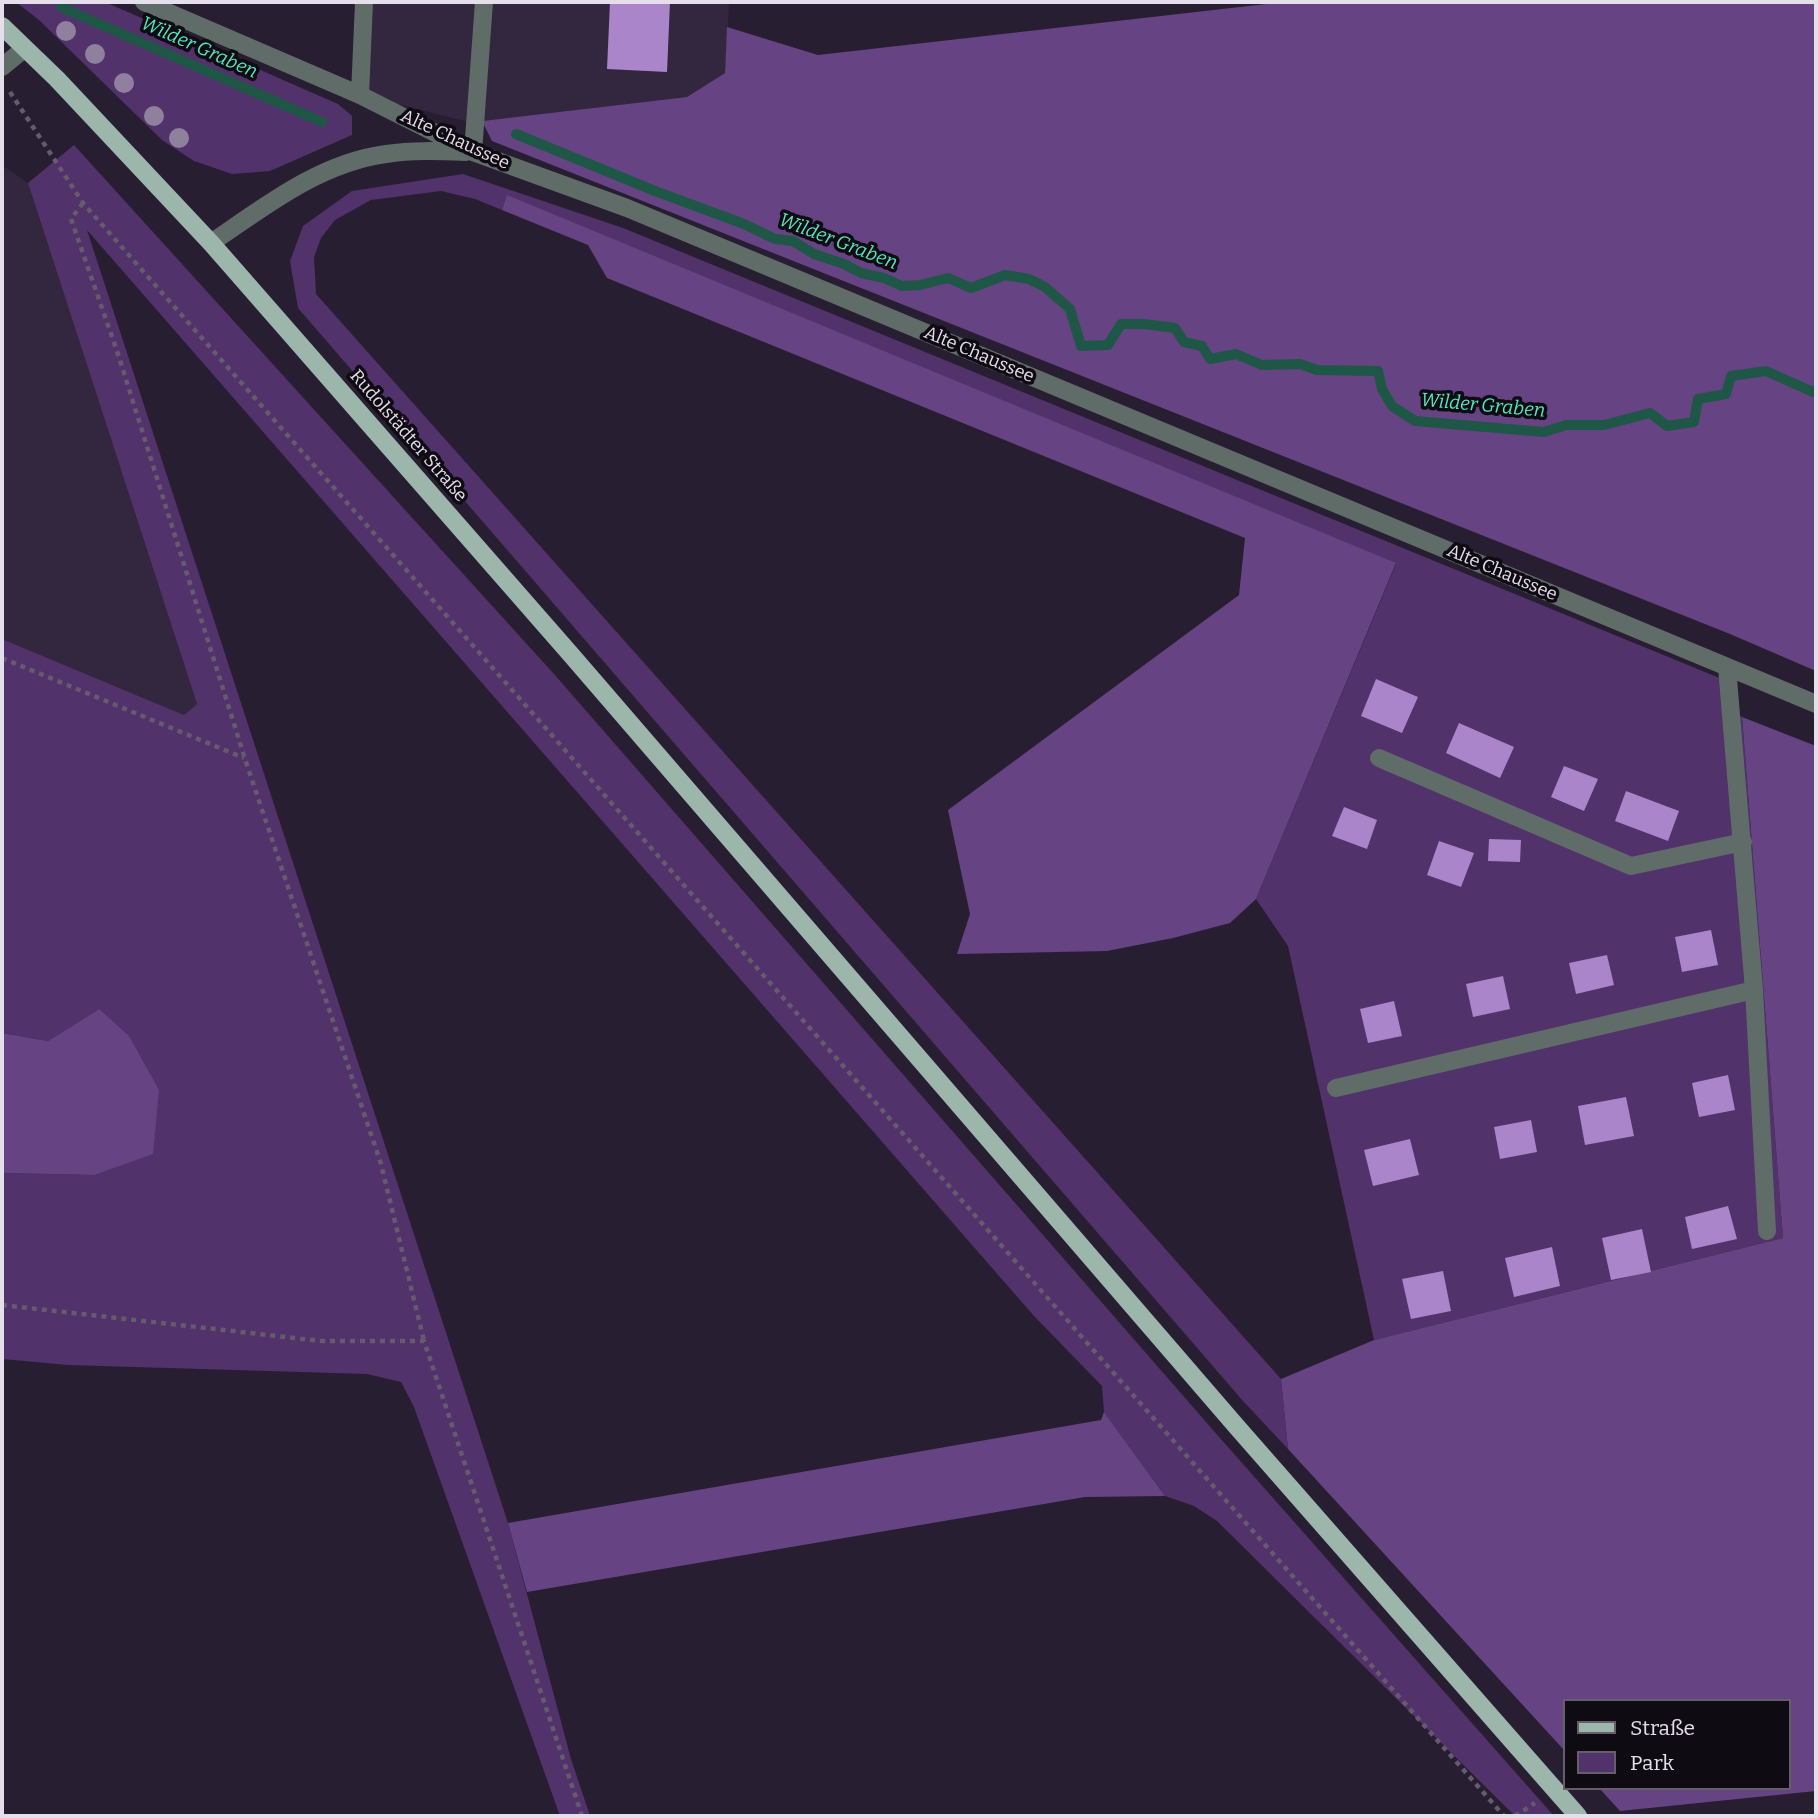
<!DOCTYPE html>
<html>
<head>
<meta charset="utf-8">
<style>
  body { margin:0 }
  #map { position:relative; width:1818px; height:1818px; overflow:hidden; background:#281e31; font-family:Bitter,serif }
  canvas { display:block }
  .frame { position:absolute; inset:0; border:4px solid #e5deeb; pointer-events:none }
  .legend { position:absolute; left:1563px; top:1699px; width:228px; height:91px; box-sizing:border-box; background:#0f0b13; border:2px solid #655f69; margin:0; padding:9px 12px; list-style:none; font-size:21px; color:#e5deeb }
  .legend li { display:flex; align-items:center; gap:14px; height:35px }
  .legend b { width:35px; border:2px solid #655f69 }
</style>
</head>
<body>
<div id="map">
<canvas width="1818" height="1818"></canvas>
<div class="frame"></div>
<ul class="legend">
<li><b style="height:9px;background:#9cb6ac"></b>Straße</li>
<li><b style="height:19px;background:#51326a"></b>Park</li>
</ul>
</div>
<script>
const g = document.querySelector('canvas').getContext('2d');
g.lineJoin = 'round';
function paint(path, color) {
  g.fillStyle = color;
  g.fill(path, 'evenodd');
}
function strokePath(path, color, width, dash) {
  g.strokeStyle = color;
  g.lineWidth = width;
  g.lineCap = dash ? 'butt' : 'round';
  g.setLineDash(dash || []);
  g.stroke(path);
}
function label(font, color, halo, rows, align = 'center') {
  g.font = font + ' Bitter,serif';
  g.lineWidth = 7;
  g.setLineDash([]);
  g.textBaseline = 'middle';
  g.strokeStyle = halo;
  g.fillStyle = color;
  for (const [text, x, y, turn = 0] of rows) {
    g.save();
    g.translate(x, y);
    g.rotate((+turn || 0) * Math.PI / 180);
    g.textAlign = isNaN(turn) ? turn : align;
    if (halo) g.strokeText(text, 0, 0);
    g.fillText(text, 0, 0);
    g.restore();
  }
}
paint(new Path2D(`
  M 364,2 L 729,2 L 725,73 L 687,97 L 482,121 L 465,121 L 360,95 Z
  M 2,165 L 28,183 L 197,704 L 184,715 L 2,639 Z`), '#33263f');
paint(new Path2D(`
  M 16,2 L 105,2 L 338,104 L 352,116 L 352,135 L 270,171 L 232,174 L 194,161 L 162,140 L 39,20 Z
  M 74,145 L 554,674 L 1220,1438 L 1554,1816 L 1515,1816 L 1217,1521 L 1194,1506 L 1165,1496 L 1104,1412 L 1102,1386 L 1034,1316 L 87,230 L 508,1523 L 571,1759 L 590,1816 L 560,1816 L 414,1407 L 401,1382 L 367,1374 L 68,1365 L 2,1359 L 2,1173 L 94,1175 L 99,1009 L 48,1041 L 2,1033 L 2,639 L 184,715 L 197,704 L 28,183 Z
  M 463,174 L 623,228 L 1722,679 L 1724,708 L 1742,717 L 1783,1238 L 1374,1340 L 1288,946 L 1256,899 L 1396,564 L 507,196 L 502,210 L 475,199 L 441,191 L 371,200 L 335,220 L 321,238 L 314,257 L 316,294 L 1281,1379 L 1288,1449 L 1243,1401 L 298,308 L 290,261 L 303,226 L 352,191 Z`), '#51326a');
paint(new Path2D(`
  M 1284,2 L 1816,2 L 1816,671 L 1730,634 L 492,141 L 482,121 L 687,97 L 725,73 L 727,27 L 818,55 Z
  M 507,195 L 1396,563 L 1256,899 L 1230,923 L 1173,938 L 1107,951 L 957,954 L 970,914 L 948,810 L 1239,595 L 1245,538 L 607,278 L 588,245 L 502,210 Z
  M 1742,717 L 1816,746 L 1816,1791 L 1620,1811 L 1599,1788 L 1788,1788 L 1788,1701 L 1564,1701 L 1564,1750 L 1288,1449 L 1281,1379 L 1374,1340 L 1783,1238 Z
  M 99,1009 L 129,1036 L 159,1090 L 153,1154 L 94,1175 L 2,1173 L 2,1033 L 48,1041 Z
  M 1104,1412 L 1165,1496 L 1085,1497 L 527,1592 L 508,1523 L 1101,1420 Z`), '#664382');
strokePath(new Path2D(`
  M 61,7 L 322,122
  M 516,134 L 655,191 L 744,224 L 775,239 L 793,241 L 814,254 L 844,264 L 861,273 L 884,278 L 902,286 L 920,285 L 948,278 L 971,288 L 1005,275 L 1029,279 L 1045,287 L 1070,309 L 1081,346 L 1108,345 L 1121,324 L 1144,324 L 1175,328 L 1184,342 L 1202,346 L 1210,359 L 1236,354 L 1262,365 L 1300,364 L 1317,370 L 1378,371 L 1382,389 L 1392,406 L 1415,421 L 1544,432 L 1566,425 L 1604,425 L 1650,413 L 1667,426 L 1694,422 L 1698,399 L 1726,394 L 1731,376 L 1766,371 L 1813,392 L 1816,390`), '#1f5747', 10);
paint(new Path2D(`
  M 610,2 L 670,2 L 667,72 L 607,69 Z
  M 1376,679 L 1418,697 L 1402,733 L 1361,716 Z
  M 1459,723 L 1514,747 L 1500,778 L 1446,753 Z
  M 1564,766 L 1598,779 L 1584,811 L 1551,797 Z
  M 1626,791 L 1679,811 L 1668,841 L 1615,821 Z
  M 1344,807 L 1377,820 L 1367,849 L 1332,836 Z
  M 1489,839 L 1521,840 L 1520,862 L 1488,861 Z
  M 1439,841 L 1474,853 L 1461,887 L 1427,875 Z
  M 1711,930 L 1718,965 L 1682,972 L 1675,937 Z
  M 1607,955 L 1614,985 L 1576,994 L 1569,963 Z
  M 1503,976 L 1510,1009 L 1473,1017 L 1466,984 Z
  M 1394,1001 L 1402,1036 L 1368,1043 L 1360,1009 Z
  M 1728,1075 L 1735,1110 L 1699,1117 L 1692,1083 Z
  M 1626,1097 L 1634,1136 L 1585,1145 L 1578,1106 Z
  M 1531,1120 L 1537,1152 L 1500,1159 L 1494,1127 Z
  M 1410,1139 L 1419,1175 L 1373,1186 L 1364,1150 Z
  M 1728,1206 L 1737,1239 L 1692,1249 L 1685,1217 Z
  M 1642,1229 L 1651,1272 L 1611,1280 L 1602,1238 Z
  M 1552,1247 L 1560,1286 L 1514,1297 L 1505,1258 Z
  M 1443,1271 L 1451,1311 L 1411,1319 L 1402,1279 Z`), '#aa85ca');
strokePath(new Path2D(`
  M 10,92 L 83,203 L 1504,1816
  M 83,203 L 71,219 L 118,354 L 245,759 L 381,1164 L 424,1341
  M 2,658 L 244,758
  M 2,1305 L 321,1341 L 424,1341 L 582,1816
  M 1515,1816 L 1535,1803`), '#655b6d', 4.5, [5, 5]);
strokePath(new Path2D(`
  M 144,2 L 360,95 L 473,152 L 627,208 L 1816,704
  M 2,67 L 24,49
  M 360,95 L 364,2
  M 473,152 L 484,2
  M 211,243 C 264,207 319,163 386,154 C 412,150 439,151 466,152
  M 1727,667 L 1754,990 L 1767,1231
  M 1379,758 L 1631,866 L 1743,842
  M 1336,1088 L 1754,990`), '#606c68', 18);
strokePath(new Path2D(`
  M 2,26 L 57,79 L 211,243 L 573,657 L 1237,1427 L 1578,1816`), '#9cb6ac', 18);
g.fillStyle = '#8f809d';
for (const [x, y] of [
  [66,31],
  [95,54],
  [124,83],
  [154,116],
  [179,138]
]) {
  g.beginPath();
  g.arc(x, y, 10, 0, 2 * Math.PI);
  g.fill();
}
label('18px', '#e5deeb', '#0f0b13', [
  ["Alte Chaussee",455,140,25],
  ["Alte Chaussee",979,355,23],
  ["Rudolstädter Straße",408,436,49],
  ["Alte Chaussee",1502,573,23]
]);
label('italic 19px', '#54e5be', '#0f0b13', [
  ["Wilder Graben",199,48,24],
  ["Wilder Graben",838,242,21],
  ["Wilder Graben",1483,406,5]
]);
</script>
</body>
</html>
